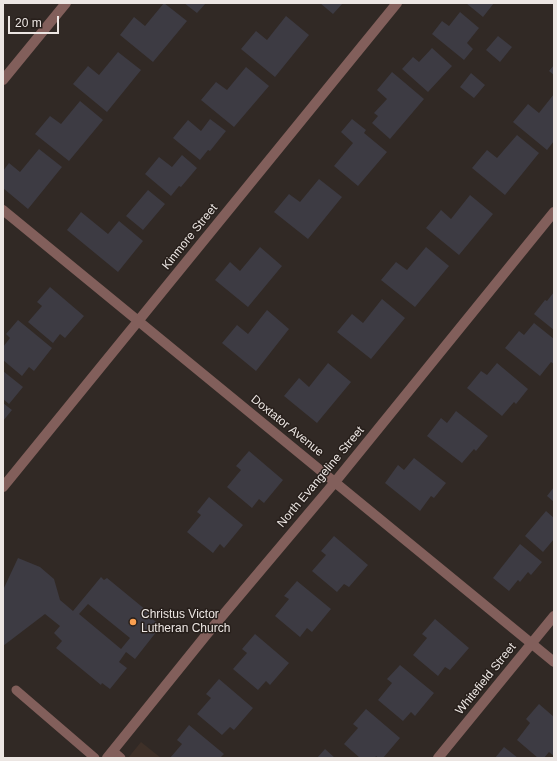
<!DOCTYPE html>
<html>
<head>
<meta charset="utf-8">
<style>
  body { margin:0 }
  #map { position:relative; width:557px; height:761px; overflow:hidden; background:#312925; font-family:Helvetica,sans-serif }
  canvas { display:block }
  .frame { position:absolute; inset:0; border:4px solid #ece6e3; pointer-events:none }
  .scale { position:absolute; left:8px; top:16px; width:51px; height:18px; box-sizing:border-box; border:2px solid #ece6e3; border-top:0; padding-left:5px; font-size:12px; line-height:14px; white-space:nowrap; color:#ece6e3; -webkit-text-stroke:3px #271f1b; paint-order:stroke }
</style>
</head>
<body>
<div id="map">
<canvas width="557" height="761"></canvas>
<div class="frame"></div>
<div class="scale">20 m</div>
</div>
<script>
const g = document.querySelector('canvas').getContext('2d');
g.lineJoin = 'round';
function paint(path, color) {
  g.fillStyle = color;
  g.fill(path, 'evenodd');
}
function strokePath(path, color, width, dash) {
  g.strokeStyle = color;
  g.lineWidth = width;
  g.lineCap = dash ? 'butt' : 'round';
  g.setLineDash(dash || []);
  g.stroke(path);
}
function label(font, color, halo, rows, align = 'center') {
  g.font = font + ' Helvetica,sans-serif';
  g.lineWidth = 3;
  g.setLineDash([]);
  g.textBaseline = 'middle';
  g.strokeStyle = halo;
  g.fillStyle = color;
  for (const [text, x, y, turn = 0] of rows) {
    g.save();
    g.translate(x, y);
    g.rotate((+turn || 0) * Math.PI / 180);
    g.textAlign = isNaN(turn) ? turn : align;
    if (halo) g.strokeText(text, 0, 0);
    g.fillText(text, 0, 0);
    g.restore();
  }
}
paint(new Path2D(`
  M 141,742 L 161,758 L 128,758 Z`), '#3e3028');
paint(new Path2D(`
  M 164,3 L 187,21 L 153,62 L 120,35 L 134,17 L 145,26 Z
  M 184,3 L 206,3 L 197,13 Z
  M 320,3 L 343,3 L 333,14 Z
  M 466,3 L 494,3 L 483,17 Z
  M 460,12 L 479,28 L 467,43 L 473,49 L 464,60 L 432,34 L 442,21 L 449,26 Z
  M 286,16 L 309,35 L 275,77 L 241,49 L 256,31 L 267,40 Z
  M 498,36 L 512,47 L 500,62 L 486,50 Z
  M 432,48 L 452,66 L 428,92 L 402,69 L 413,57 L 419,62 Z
  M 118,52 L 141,70 L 107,112 L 73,84 L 88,66 L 99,75 Z
  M 554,65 L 554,75 L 549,71 Z
  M 246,67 L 269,86 L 234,127 L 201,100 L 216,82 L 227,90 Z
  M 392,72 L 424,99 L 390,139 L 372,123 L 378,116 L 374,113 L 387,99 L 377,90 Z
  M 471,73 L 485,85 L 474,98 L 460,87 Z
  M 554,94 L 554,141 L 547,150 L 513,122 L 528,104 L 539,113 Z
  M 80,101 L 103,120 L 69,161 L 35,134 L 50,116 L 61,124 Z
  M 210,119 L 226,131 L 210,151 L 208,150 L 200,160 L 173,138 L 188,120 L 201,131 Z
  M 352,119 L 366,130 L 364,133 L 387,152 L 358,186 L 334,166 L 353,143 L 341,132 Z
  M 517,135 L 539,153 L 505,195 L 472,168 L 487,150 L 497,158 Z
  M 39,149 L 62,167 L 28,209 L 3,188 L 3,171 L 9,163 L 20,172 Z
  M 182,155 L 197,168 L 181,187 L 179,186 L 171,196 L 145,174 L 159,157 L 172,167 Z
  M 319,179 L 342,197 L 308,239 L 274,212 L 289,194 L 300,202 Z
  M 148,190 L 165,204 L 143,230 L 126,216 Z
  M 470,195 L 493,214 L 459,255 L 426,228 L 441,210 L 451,219 Z
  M 81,212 L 108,234 L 119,221 L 143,241 L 118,272 L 67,230 Z
  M 260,247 L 282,266 L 248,307 L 215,280 L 230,262 L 240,271 Z
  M 426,247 L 449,266 L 415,307 L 381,280 L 396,262 L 407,270 Z
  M 50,287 L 84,316 L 65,338 L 60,334 L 53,343 L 28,322 L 42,306 L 37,302 Z
  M 554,292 L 554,330 L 534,314 L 545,300 L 547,301 Z
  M 382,299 L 405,318 L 371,359 L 337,332 L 352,314 L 363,323 Z
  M 267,310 L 289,329 L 256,371 L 222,343 L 237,325 L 248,334 Z
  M 18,320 L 52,348 L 34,371 L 29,367 L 22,376 L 3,360 L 3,347 L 10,338 L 6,334 Z
  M 534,323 L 554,339 L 554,364 L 551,362 L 540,376 L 505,348 L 519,331 L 524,335 Z
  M 328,363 L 351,382 L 317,423 L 284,396 L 299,378 L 309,387 Z
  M 497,363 L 528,389 L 516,404 L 514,402 L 502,416 L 467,388 L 481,371 L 487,375 Z
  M 3,371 L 23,387 L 9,404 L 3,399 Z
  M 3,403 L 12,410 L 3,421 Z
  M 456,411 L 488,436 L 476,451 L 474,449 L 462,463 L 427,436 L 441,418 L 447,423 Z
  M 249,451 L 283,480 L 264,503 L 259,499 L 252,508 L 227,487 L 241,470 L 236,466 Z
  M 414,458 L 446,483 L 434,498 L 431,496 L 420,511 L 385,483 L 398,465 L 404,470 Z
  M 554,487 L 554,502 L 547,496 Z
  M 209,497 L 243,525 L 224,548 L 220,544 L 213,553 L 187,532 L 201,515 L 197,512 Z
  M 546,511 L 554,518 L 554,539 L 543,552 L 525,536 Z
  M 334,536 L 368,565 L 349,587 L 344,584 L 337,592 L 312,571 L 326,555 L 321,551 Z
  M 520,544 L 542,562 L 531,575 L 528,572 L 520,582 L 518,580 L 509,591 L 493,578 Z
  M 18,558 L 40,567 L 54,579 L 60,600 L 73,611 L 101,577 L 104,580 L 107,578 L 152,615 L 151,618 L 161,626 L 135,659 L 126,652 L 119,662 L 127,668 L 110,689 L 102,683 L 101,685 L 56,648 L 62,641 L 54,633 L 60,626 L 45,614 L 3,646 L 3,590 ZM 88,604 L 130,638 L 121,649 L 79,614 Z
  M 297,581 L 331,609 L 312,632 L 307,628 L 300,637 L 275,616 L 289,599 L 284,596 Z
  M 435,619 L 469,648 L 450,670 L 445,667 L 438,676 L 413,655 L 427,638 L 422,634 Z
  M 255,634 L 289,663 L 270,685 L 266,681 L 258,690 L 233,669 L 247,653 L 242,649 Z
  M 400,665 L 434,693 L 415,716 L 411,712 L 403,721 L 378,700 L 392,683 L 387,679 Z
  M 219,679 L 253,708 L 234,730 L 230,727 L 222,735 L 197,714 L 211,698 L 206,694 Z
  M 539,704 L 554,717 L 554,756 L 549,752 L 544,758 L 538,758 L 517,740 L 530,723 L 526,719 Z
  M 366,709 L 400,738 L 383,758 L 378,758 L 376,756 L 375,758 L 360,758 L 344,744 L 358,728 L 353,724 Z
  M 189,725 L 224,754 L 220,758 L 170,758 L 182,744 L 177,740 Z
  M 504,747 L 518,758 L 495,758 Z
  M 325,749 L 335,758 L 317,758 Z`), '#3d3b43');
strokePath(new Path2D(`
  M 16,690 L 95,758
  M 113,751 L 121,758`), '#825f5b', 9);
strokePath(new Path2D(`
  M 3,210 L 554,662
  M 3,487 L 397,3
  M 107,758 L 207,634 L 335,482 L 554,212
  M 438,758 L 554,616`), '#825f5b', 10);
strokePath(new Path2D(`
  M 3,80 L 66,3`), '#825f5b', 10);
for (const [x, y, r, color] of [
  [133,622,4,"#fa9f50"]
]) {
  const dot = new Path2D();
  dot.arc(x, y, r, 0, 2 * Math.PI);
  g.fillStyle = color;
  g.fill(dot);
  strokePath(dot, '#271f1b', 1.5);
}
label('12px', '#ece6e3', '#271f1b', [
  ["Kinmore Street",190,237,-51],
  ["Doxtator Avenue",287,426,39],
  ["North Evangeline Street",321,477,-50],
  ["Whitefield Street",486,679,-51]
]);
label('12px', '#ece6e3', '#271f1b', [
  ["Christus Victor",141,615],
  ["Lutheran Church",141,629]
], 'left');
</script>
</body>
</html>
